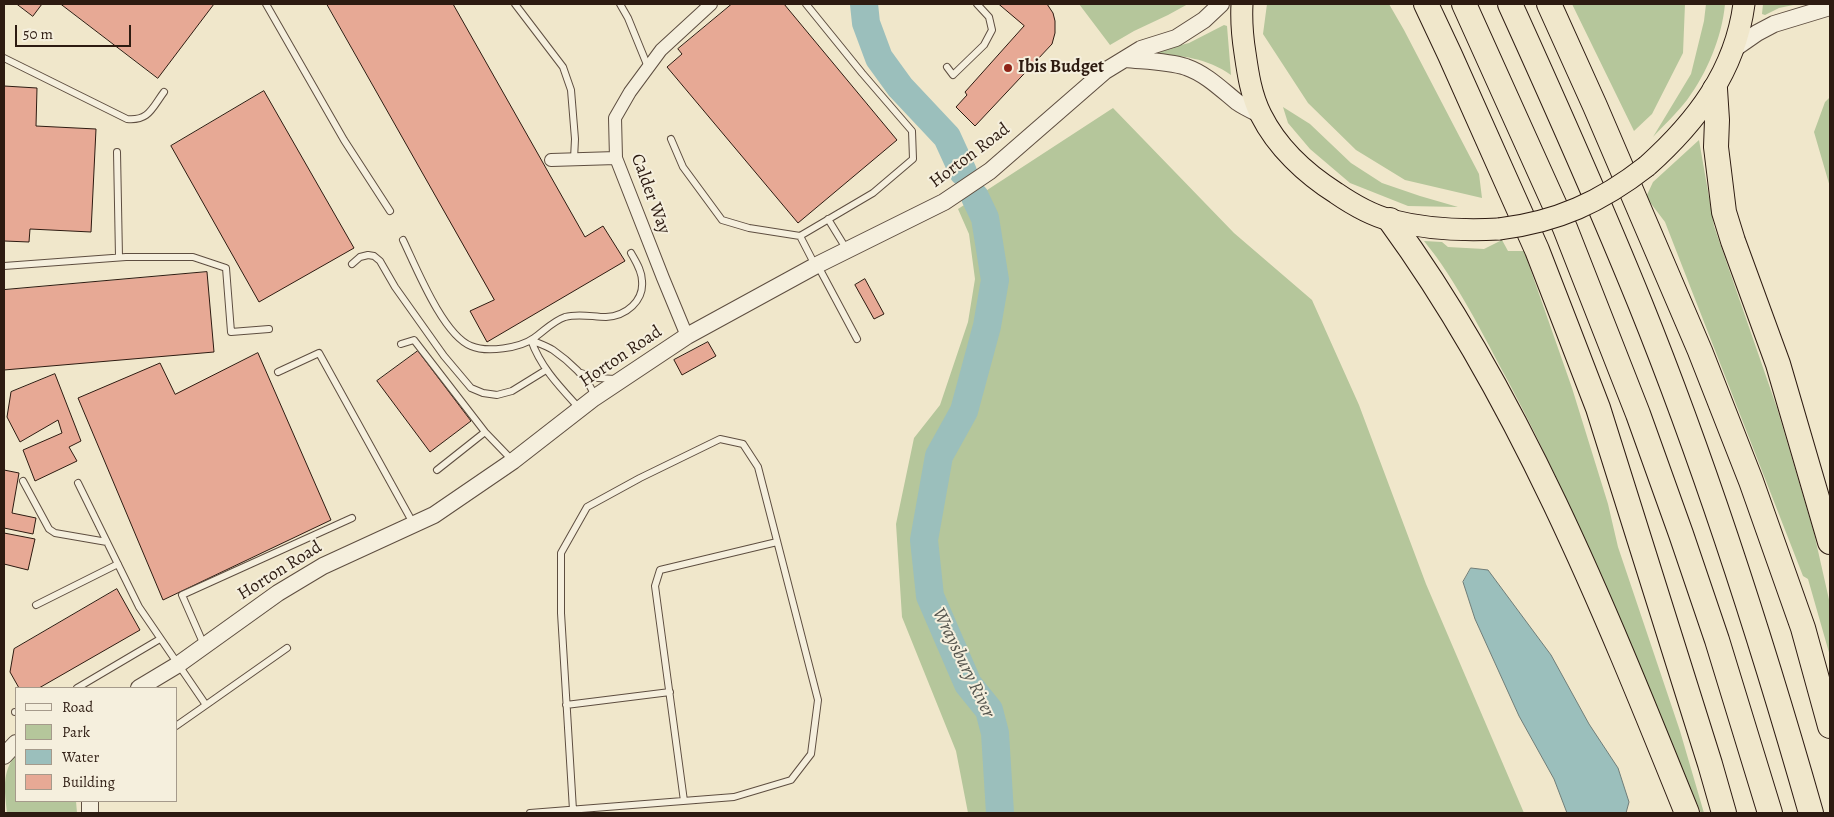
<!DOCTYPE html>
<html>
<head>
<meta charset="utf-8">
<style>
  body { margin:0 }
  #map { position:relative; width:1834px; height:817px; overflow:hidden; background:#f0e7cb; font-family:Alegreya,serif }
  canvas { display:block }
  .frame { position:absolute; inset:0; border:5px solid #2d1b11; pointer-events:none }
  .legend { position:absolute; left:15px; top:687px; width:162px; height:115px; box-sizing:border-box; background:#f5efdd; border:1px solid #a59a8b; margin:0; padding:6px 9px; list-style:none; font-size:15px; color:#2d1b11 }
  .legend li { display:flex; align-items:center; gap:10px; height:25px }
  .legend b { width:25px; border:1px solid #a59a8b }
  .scale { position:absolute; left:15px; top:25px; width:116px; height:22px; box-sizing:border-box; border:2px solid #2d1b11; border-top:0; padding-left:6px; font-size:15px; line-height:18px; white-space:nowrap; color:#2d1b11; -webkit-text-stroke:4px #f5efdd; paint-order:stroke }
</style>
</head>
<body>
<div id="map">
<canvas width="1834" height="817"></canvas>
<div class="frame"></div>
<ul class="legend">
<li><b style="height:6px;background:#f5efdd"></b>Road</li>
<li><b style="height:14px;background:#b5c69b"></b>Park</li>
<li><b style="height:14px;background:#9bbfbc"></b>Water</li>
<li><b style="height:14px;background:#e7a995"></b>Building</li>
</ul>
<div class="scale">50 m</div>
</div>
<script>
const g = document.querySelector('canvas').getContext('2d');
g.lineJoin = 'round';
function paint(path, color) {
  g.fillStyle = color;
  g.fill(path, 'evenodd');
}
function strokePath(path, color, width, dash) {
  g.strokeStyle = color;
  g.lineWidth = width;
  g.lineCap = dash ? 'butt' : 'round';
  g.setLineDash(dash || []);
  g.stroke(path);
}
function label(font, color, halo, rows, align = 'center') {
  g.font = font + ' Alegreya,serif';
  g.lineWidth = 4;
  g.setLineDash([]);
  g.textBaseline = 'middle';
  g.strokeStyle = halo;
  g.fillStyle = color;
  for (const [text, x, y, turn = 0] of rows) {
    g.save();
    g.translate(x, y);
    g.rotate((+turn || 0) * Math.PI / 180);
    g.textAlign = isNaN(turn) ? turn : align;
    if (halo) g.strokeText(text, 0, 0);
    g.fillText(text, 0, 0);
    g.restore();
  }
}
paint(new Path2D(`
  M 1079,4 L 1188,4 L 1168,15 L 1134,31 L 1110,45 Z
  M 1267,4 L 1389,4 L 1404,30 L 1479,174 L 1482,198 L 1405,180 L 1356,150 L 1308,103 L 1263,34 Z
  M 1572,4 L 1685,4 L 1683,53 L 1652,114 L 1634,131 Z
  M 1706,4 L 1725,4 C 1722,37 1707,73 1687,100 C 1677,113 1664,125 1653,137 L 1691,74 L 1704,21 Z
  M 1763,4 L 1798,4 L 1779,8 L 1765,15 L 1762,14 Z
  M 1224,25 L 1227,26 L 1231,75 C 1204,56 1173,54 1141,55 L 1189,43 Z
  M 1830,97 L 1830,187 L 1814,132 L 1825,102 Z
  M 1283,107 L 1310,124 L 1351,163 L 1382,183 L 1420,196 L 1458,207 L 1408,206 L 1350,183 L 1310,149 L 1288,123 Z
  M 1113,108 L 1234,233 L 1312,300 L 1359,405 L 1426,584 L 1524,813 L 968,813 L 956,751 L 902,617 L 896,524 L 914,438 L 940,405 L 968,322 L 975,279 L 969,234 L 958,209 Z
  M 1699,140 L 1714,226 L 1777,408 L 1814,533 L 1830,604 L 1830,656 L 1808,579 L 1803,576 L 1665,222 L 1646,197 L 1653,182 Z
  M 1502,240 L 1508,251 L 1524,251 L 1572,388 L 1608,504 L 1618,547 L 1680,731 L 1704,813 L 1701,813 C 1641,669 1581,519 1508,381 C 1483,335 1457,281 1424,241 L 1442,242 L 1448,247 L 1484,249 Z
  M 16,755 L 16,801 L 76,801 L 77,813 L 7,813 C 5,792 1,772 16,755 Z`), '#b5c69b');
const water = new Path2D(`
  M 1471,568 L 1488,570 L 1551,655 L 1589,724 L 1618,768 L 1629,802 L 1626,813 L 1567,813 L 1554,779 L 1519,716 L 1475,619 L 1463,582 Z`);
paint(water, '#9bbfbc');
strokePath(water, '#6f7d78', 1);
strokePath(new Path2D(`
  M 864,4 L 866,23 L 879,58 L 900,87 L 947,137 L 963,172
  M 975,197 L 985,218 L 995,280 L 987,326 L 964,411 L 939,456 L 924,540 L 930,596 L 968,684 L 989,710 L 995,733 L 1000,813`), '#9bbfbc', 28);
const building = new Path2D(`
  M 17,4 L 42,4 L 33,16 Z
  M 61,4 L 214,4 L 158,78 Z
  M 327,4 L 453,4 L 585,237 L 603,226 L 625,261 L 487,342 L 470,311 L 494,300 Z
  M 732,4 L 784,4 L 897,140 L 798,223 L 667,67 L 682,54 L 678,49 Z
  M 999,4 L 1047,4 L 1053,13 L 1055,21 L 1055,33 L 1052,44 L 975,126 L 956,107 L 967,95 L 965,92 L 1024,26 Z
  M 4,86 L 37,88 L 36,126 L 96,129 L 91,232 L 30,229 L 29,242 L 4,241 Z
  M 264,91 L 354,248 L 259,302 L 171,146 Z
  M 207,272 L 214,352 L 4,370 L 4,290 Z
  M 865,279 L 884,314 L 874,319 L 855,285 Z
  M 708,342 L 716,356 L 682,375 L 674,360 Z
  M 418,351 L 471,421 L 430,452 L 377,381 Z
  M 258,353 L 331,520 L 163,600 L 78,398 L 160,363 L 175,394 Z
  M 55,374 L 81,441 L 69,447 L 77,461 L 35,481 L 23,450 L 62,433 L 58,420 L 20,442 L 7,417 L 11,392 Z
  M 4,470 L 19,473 L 12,513 L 36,518 L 33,534 L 4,528 Z
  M 4,533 L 35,539 L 28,570 L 4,564 Z
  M 117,589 L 140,630 L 39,688 L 19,688 L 10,672 L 14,649 Z`);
paint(building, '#e7a995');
strokePath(building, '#2d1b11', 1);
const service = new Path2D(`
  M 266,4 L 344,140 L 390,211
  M 515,4 L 563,67 L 571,90 L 575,139 L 574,159
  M 620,4 L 628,18 L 648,67
  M 4,58 L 127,119 C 149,121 152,108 164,92
  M 947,67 L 953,75 L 984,45 L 992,30 L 989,17 L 977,4
  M 671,139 L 683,167 L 722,220 L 749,228 L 800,236 L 873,193 L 913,159 L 912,131 L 862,73 L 806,4
  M 117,152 L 119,257
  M 828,219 L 847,250
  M 800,236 L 815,265
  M 403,240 C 416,267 443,335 471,346 C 487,353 520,348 534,338 C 544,331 553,321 565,317 C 579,313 593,317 606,317 C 626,316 644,301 642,281 C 642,271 636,262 631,253
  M 352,264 L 360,257 L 368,255 L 374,256 L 380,261 L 395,287 L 444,356 L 471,388 L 483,393 L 497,395 L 512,391 L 546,370
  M 4,266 L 126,257 L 193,257 L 226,268 L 231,332 L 269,329
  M 818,266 L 857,339
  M 531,340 C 538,343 547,346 553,350 C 566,359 591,380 594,396
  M 531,340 C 541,368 560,387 580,409
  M 401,344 L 414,340 L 485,432 L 512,460
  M 278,372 L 319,353 L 413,523
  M 581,373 L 598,378 L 615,379
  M 437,470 L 485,432
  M 23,481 L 49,529 L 55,533 L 107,542 L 139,607 L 206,705 L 176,726
  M 78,483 L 107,542
  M 36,605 L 118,564
  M 204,645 L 182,595 L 352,518
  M 77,688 L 160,639
  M 206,705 L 287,648
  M 566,705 L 670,692
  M 15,712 L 16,712
  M 684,801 L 655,586 L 660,570 L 777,542
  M 530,813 L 734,797 L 791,780 L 811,754 L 818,700 L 758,467 L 743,444 L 720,439 L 640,478 L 587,507 L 561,553 L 561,613 L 573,810`);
const minor = new Path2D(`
  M 551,160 L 616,158
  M 687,336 L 663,278 L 616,158 L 615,118 L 630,92 L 661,50 L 711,4`);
const tertiary = new Path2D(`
  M 1734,49 L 1757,33 L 1774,24 L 1830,7
  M 1125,59 C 1144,61 1167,61 1186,67 C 1206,74 1221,89 1237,102 C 1244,107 1253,111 1261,115
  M 139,688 L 179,664 L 278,593 L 323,566 L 434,515 L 513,461 L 594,398 L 687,336 L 815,266 L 944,202 L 990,171 L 1105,71 L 1141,49 L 1176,38 L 1204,20 L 1221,4
  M 4,756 L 16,743
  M 90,801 L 90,813`);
const trunk = new Path2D(`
  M 1242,4 C 1241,23 1242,34 1245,53 C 1248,74 1251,95 1261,115 C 1277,147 1306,174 1336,193 C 1352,204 1371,215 1390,220 C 1425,229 1464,231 1499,229
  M 1647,166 C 1696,122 1735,72 1744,4`);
const motorway = new Path2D(`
  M 1426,4 L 1450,55 L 1537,250 L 1568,330 L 1598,408 L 1710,764 L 1724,813
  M 1464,4 L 1565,228 L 1638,414 L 1681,534 L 1717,640 L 1770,813
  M 1510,4 C 1555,103 1599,202 1640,303 C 1707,469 1762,641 1811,813
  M 1549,4 L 1595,106 L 1700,351 L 1751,481 L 1803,628 L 1830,726
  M 1715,89 L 1717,120 L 1716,147 L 1724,212 L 1733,241 L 1778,364 L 1830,542
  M 1390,220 C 1520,398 1605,610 1687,813`);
strokePath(service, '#5e4e40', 8);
strokePath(minor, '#5e4e40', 14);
strokePath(tertiary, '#5e4e40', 18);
strokePath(trunk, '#2d1b11', 23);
strokePath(motorway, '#2d1b11', 26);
strokePath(service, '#f5efdd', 6);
strokePath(minor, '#f5efdd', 12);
strokePath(tertiary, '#f5efdd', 16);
strokePath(trunk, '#f0e7cb', 21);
strokePath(motorway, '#f0e7cb', 24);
const trunkBridge = new Path2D(`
  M 1499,229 C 1557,222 1601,202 1647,166`);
strokePath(trunkBridge, '#2d1b11', 23, []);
strokePath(trunkBridge, '#f0e7cb', 21);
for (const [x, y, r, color] of [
  [1008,68,5,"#8f2418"]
]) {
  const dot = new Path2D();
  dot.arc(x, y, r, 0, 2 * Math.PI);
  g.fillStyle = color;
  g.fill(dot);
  strokePath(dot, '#f5efdd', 2);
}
label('bold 18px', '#2d1b11', '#f5efdd', [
  ["Ibis Budget",1018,68]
], 'left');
label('18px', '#2d1b11', '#f5efdd', [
  ["Horton Road",970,156,-37],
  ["Calder Way",650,194,70],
  ["Horton Road",621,357,-34],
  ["Horton Road",280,571,-32]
]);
label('italic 19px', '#54544d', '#f5efdd', [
  ["Wraysbury River",963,663,64]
]);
</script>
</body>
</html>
